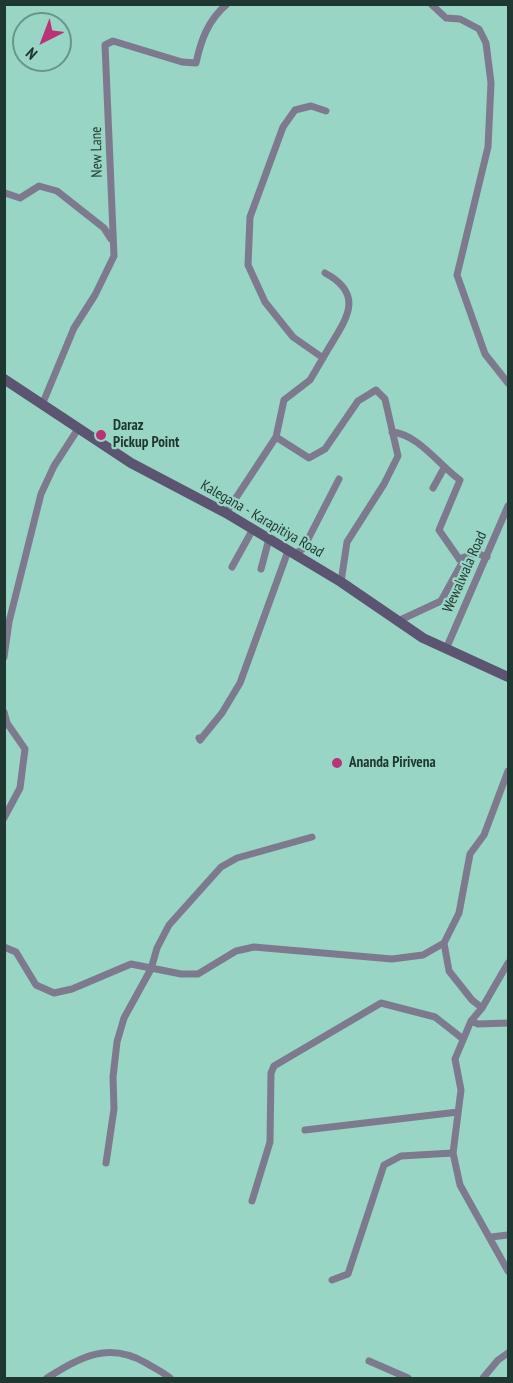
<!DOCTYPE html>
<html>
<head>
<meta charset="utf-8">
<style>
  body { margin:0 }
  #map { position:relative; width:513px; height:1383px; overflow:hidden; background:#99d5c4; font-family:"PT Sans Narrow",sans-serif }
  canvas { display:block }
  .frame { position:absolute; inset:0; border:6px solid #1e3730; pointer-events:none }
  .north { position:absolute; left:12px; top:12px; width:60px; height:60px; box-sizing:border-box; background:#99d5c4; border:2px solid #689689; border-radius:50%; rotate:222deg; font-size:16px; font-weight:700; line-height:24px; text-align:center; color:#1e3730 }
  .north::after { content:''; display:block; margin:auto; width:21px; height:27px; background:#b93375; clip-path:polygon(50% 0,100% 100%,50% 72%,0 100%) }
</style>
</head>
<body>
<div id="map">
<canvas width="513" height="1383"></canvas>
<div class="frame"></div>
<div class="north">N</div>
</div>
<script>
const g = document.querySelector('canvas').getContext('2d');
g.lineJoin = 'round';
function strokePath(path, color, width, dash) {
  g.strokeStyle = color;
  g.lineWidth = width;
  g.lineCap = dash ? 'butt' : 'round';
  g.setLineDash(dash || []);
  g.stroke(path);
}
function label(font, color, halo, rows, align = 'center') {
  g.font = font + ' "PT Sans Narrow",sans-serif';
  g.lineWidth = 4.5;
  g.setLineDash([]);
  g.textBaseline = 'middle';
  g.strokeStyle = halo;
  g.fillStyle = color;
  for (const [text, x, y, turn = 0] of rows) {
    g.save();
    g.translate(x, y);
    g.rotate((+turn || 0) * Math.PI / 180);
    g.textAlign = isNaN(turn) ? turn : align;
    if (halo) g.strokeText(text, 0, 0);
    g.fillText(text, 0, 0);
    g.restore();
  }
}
strokePath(new Path2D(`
  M 431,4 L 446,18 L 460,19 L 479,29 L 486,43 L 491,83 L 488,147 L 457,275 L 485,354 L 508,383
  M 326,111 L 311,106 L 295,110 L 283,127 L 250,217 L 248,265 L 265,302 L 293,337 L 323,358 L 310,380 L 284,400 L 276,437 L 309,458 L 325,449 L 358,401 L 376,390 L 385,399 L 398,456 L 384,484 L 347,542 L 341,582
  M 5,193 L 20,198 L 39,186 L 57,191 L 104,228 L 111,239
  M 323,358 C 341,325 370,297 325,273
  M 42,405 L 74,328 L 95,295 L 114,256 L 105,45 L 113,41 L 182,62 L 196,63 C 201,40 208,20 227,4
  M 392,432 C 418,434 440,466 460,480 L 439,530 L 462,563 L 441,601 L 398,621
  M 433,488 L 444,468
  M 226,513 L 276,437
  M 294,554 L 303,549 L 339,479
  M 459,559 L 476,553 L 487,557
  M 232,567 L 253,529
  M 261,569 L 269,539
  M 446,649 L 508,506
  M 4,657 L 9,622 L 41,494 L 54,466 L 78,429
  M 4,712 L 7,723 L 25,749 L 20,788 L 4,818
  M 199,738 L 200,740 L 222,713 L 240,683 L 288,551
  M 4,947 L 16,952 L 36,985 L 54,993 L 72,989 L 131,964 L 181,974 L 198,974 L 236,951 L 254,947 L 392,959 L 423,955 L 444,943
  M 508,963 L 482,1008 L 471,1021 L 455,1059 L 461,1090 L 453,1153 L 460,1185 L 508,1271
  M 482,1008 L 472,1000 L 449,971 L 444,943 L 459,913 L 470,854 L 484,835 L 508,771
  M 471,1021 L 478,1024 L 508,1023
  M 305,1130 L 458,1112
  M 106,1163 L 114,1109 L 113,1077 L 117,1042 L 124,1018 L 151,969 L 157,948 L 169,925 L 221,867 L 237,858 L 312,837
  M 252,1201 L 270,1142 L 271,1073 L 274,1066 L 381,1003 L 435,1017 L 463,1039
  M 491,1237 L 508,1235
  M 332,1280 L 348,1274 L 384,1165 L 401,1156 L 453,1153
  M 369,1361 L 408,1378
  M 47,1378 C 81,1357 108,1341 146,1363 C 154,1368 163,1372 170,1378
  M 483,1378 L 498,1360 L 508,1353`), '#7e7a8d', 7);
strokePath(new Path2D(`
  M 4,379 L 131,463 L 226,513 L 341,582 L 423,638 L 508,677`), '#5b5571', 10);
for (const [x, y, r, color] of [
  [101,435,6,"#b93375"],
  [337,763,6,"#b93375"]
]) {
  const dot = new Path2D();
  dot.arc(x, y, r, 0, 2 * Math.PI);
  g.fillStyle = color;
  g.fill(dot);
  strokePath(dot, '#99d5c4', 2);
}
label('15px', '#1e3730', '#99d5c4', [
  ["New Lane",97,152,-91],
  ["Kalegana - Karapitiya Road",262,519,30],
  ["Wewalwala Road",465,572,-66]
]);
label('bold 15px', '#1e3730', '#99d5c4', [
  ["Daraz",113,426],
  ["Pickup Point",113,443],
  ["Ananda Pirivena",349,763]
], 'left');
</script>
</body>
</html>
